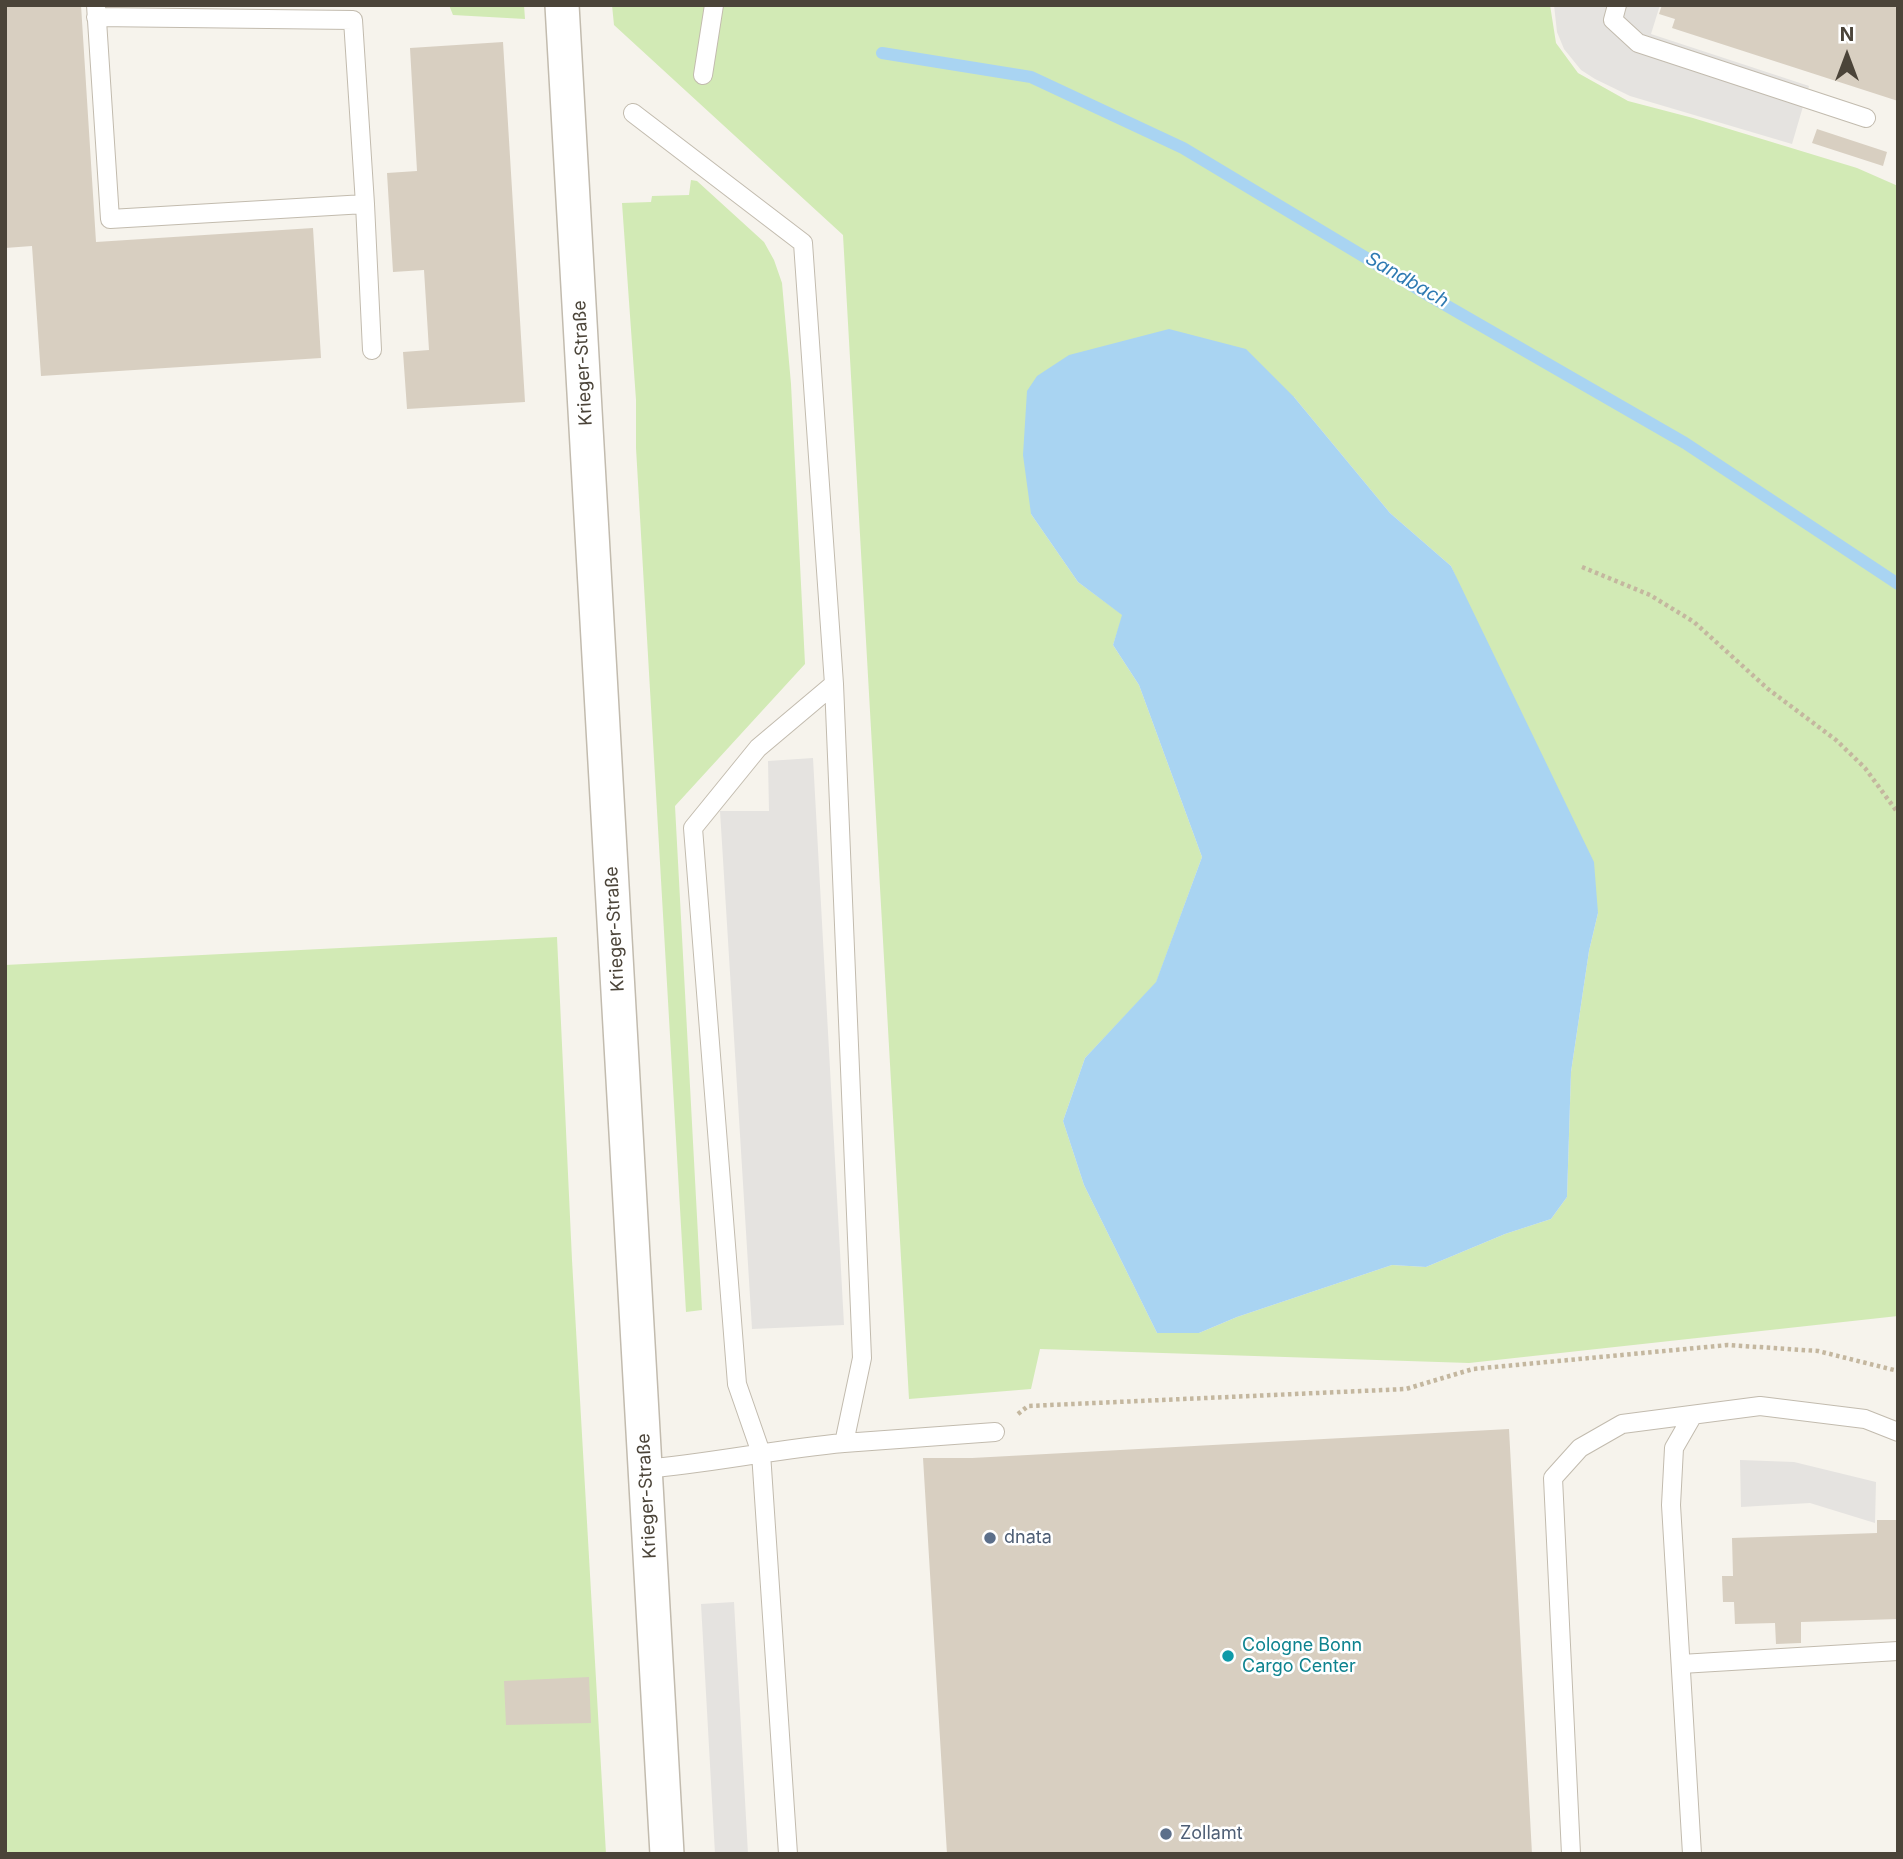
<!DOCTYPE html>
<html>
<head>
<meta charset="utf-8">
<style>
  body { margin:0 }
  #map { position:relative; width:1903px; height:1859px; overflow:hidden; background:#f6f3ec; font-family:Inter,sans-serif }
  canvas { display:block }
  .frame { position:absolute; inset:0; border:7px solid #4b4439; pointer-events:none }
  .north { position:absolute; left:1812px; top:21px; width:70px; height:70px; -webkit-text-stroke:5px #fff; paint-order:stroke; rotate:0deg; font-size:19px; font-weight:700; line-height:28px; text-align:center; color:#4b4439 }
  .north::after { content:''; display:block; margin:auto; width:24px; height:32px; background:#4b4439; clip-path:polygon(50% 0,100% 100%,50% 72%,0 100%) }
</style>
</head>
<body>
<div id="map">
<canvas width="1903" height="1859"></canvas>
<div class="frame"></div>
<div class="north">N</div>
</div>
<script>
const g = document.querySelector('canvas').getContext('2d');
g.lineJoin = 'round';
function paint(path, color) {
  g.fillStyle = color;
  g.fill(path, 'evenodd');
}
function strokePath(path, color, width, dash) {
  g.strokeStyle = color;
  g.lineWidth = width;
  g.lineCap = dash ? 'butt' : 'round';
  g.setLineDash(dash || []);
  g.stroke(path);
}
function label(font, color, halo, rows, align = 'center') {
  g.font = font + ' Inter,sans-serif';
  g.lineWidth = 5;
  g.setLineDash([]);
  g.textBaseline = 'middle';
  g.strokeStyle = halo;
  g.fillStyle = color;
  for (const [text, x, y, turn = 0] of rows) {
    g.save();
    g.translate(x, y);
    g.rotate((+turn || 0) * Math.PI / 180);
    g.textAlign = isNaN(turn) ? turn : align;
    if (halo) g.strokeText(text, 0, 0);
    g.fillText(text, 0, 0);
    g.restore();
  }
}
paint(new Path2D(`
  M 449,5 L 524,5 L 525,19 L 453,15 Z
  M 612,5 L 1550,5 L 1556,43 L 1578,73 L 1628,101 L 1693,118 L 1857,168 L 1898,186 L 1898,1316 L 1469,1363 L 1040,1349 L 1031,1389 L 909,1399 L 843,235 L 614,25 ZM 1294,397 L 1390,513 L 1451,566 L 1598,913 L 1589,951 L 1571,1072 L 1567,1197 L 1551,1219 L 1505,1234 L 1426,1267 L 1392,1265 L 1237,1317 L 1199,1333 L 1157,1333 L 1084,1185 L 1063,1121 L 1085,1058 L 1156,983 L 1202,857 L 1139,685 L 1113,645 L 1123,615 L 1078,582 L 1031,514 Z
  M 691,180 L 697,181 L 764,242 L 774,260 L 782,283 L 791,384 L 805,664 L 675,806 L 702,1310 L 686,1312 L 636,448 L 636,400 L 622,203 L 651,202 L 652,196 L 689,195 Z
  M 557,937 L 572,1260 L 606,1854 L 5,1854 L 5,965 Z`), '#d2eab5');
paint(new Path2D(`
  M 1554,5 L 1660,5 L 1651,34 L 1809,86 L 1792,144 L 1630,96 L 1595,79 L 1581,70 L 1564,49 L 1557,32 Z
  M 813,758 L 844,1325 L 752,1329 L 720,811 L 769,811 L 768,761 Z
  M 1740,1460 L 1794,1462 L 1876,1482 L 1875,1523 L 1810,1503 L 1741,1507 Z
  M 734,1602 L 748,1854 L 715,1854 L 701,1604 Z`), '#e5e3e0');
paint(new Path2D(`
  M 1169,329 L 1246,349 L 1294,397 L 1390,513 L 1451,566 L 1594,862 L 1598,913 L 1589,951 L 1571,1072 L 1567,1197 L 1551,1219 L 1505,1234 L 1426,1267 L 1392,1265 L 1237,1317 L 1199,1333 L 1157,1333 L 1084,1185 L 1063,1121 L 1085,1058 L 1156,982 L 1202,857 L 1139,685 L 1113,645 L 1122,615 L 1078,582 L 1031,514 L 1023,455 L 1027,391 L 1037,376 L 1069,355 Z`), '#a9d4f2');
strokePath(new Path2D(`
  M 882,53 L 1031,77 L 1183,148 L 1428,295 L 1685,443 L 1898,584`), '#a9d4f2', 12);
paint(new Path2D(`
  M 5,5 L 81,5 L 96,242 L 313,228 L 321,358 L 41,376 L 32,246 L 5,248 Z
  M 1662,5 L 1889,5 L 1898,8 L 1898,101 L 1672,28 L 1675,19 L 1659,14 Z
  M 503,42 L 525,402 L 407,409 L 403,352 L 429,350 L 424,270 L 393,272 L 387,173 L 417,171 L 410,48 Z
  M 1817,129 L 1887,152 L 1883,166 L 1812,143 Z
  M 1509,1429 L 1532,1854 L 947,1854 L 923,1458 L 972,1458 Z
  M 1877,1520 L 1898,1520 L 1898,1619 L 1801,1622 L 1801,1643 L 1776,1644 L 1775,1623 L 1735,1624 L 1734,1602 L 1723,1602 L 1722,1576 L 1733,1576 L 1732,1538 L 1877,1533 Z
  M 589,1677 L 591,1723 L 506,1725 L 504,1681 Z`), '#d8cfc1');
const lane = new Path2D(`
  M 96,5 L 110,219 L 365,204 L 372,350
  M 1617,5 L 1613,20 L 1638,43 L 1866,118
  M 96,17 L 353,20 L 365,204
  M 703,75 L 714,5
  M 633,113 L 803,243 L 834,684 L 862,1358 L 844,1443
  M 645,1469 C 712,1463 777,1449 844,1443 C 894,1439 944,1436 995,1432
  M 1681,1664 L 1898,1651
  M 788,1854 L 761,1453 L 737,1384 L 693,828 L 758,748 L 834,684
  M 1571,1854 L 1553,1478 L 1580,1448 L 1622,1424 L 1760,1406 L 1865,1419 L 1898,1432
  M 1692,1854 L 1671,1505 L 1674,1448 L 1693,1415`);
const street = new Path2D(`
  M 562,5 L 667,1854`);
strokePath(lane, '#c2bbae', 20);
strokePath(street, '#c2bbae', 36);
strokePath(new Path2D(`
  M 1582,567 L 1650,595 L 1694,622 L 1768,689 L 1836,740 L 1865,768 L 1898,813
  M 1018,1414 L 1028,1406 L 1406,1389 L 1473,1369 L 1728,1345 L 1818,1351 L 1898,1371`), '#c4b79f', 4.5, [3.5, 3.5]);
strokePath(lane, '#fff', 18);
strokePath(street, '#fff', 33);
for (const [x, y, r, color] of [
  [990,1538,7,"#5c6f8a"],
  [1228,1656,7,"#0f9aa8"],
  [1166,1834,7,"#5c6f8a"]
]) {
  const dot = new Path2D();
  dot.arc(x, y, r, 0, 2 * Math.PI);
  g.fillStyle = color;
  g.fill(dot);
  strokePath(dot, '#fff', 2.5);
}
label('18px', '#4b4439', '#fff', [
  ["Krieger-Straße",583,363,-93],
  ["Krieger-Straße",615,929,-93],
  ["Krieger-Straße",647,1496,-93]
]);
label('18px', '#4e5e75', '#fff', [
  ["dnata",1004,1538],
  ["Zollamt",1180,1834]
], 'left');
label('18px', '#0d838f', '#fff', [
  ["Cologne Bonn",1242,1646],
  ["Cargo Center",1242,1667]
], 'left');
label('italic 19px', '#2e7ab2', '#fff', [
  ["Sandbach",1407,280,30]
]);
</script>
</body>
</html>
